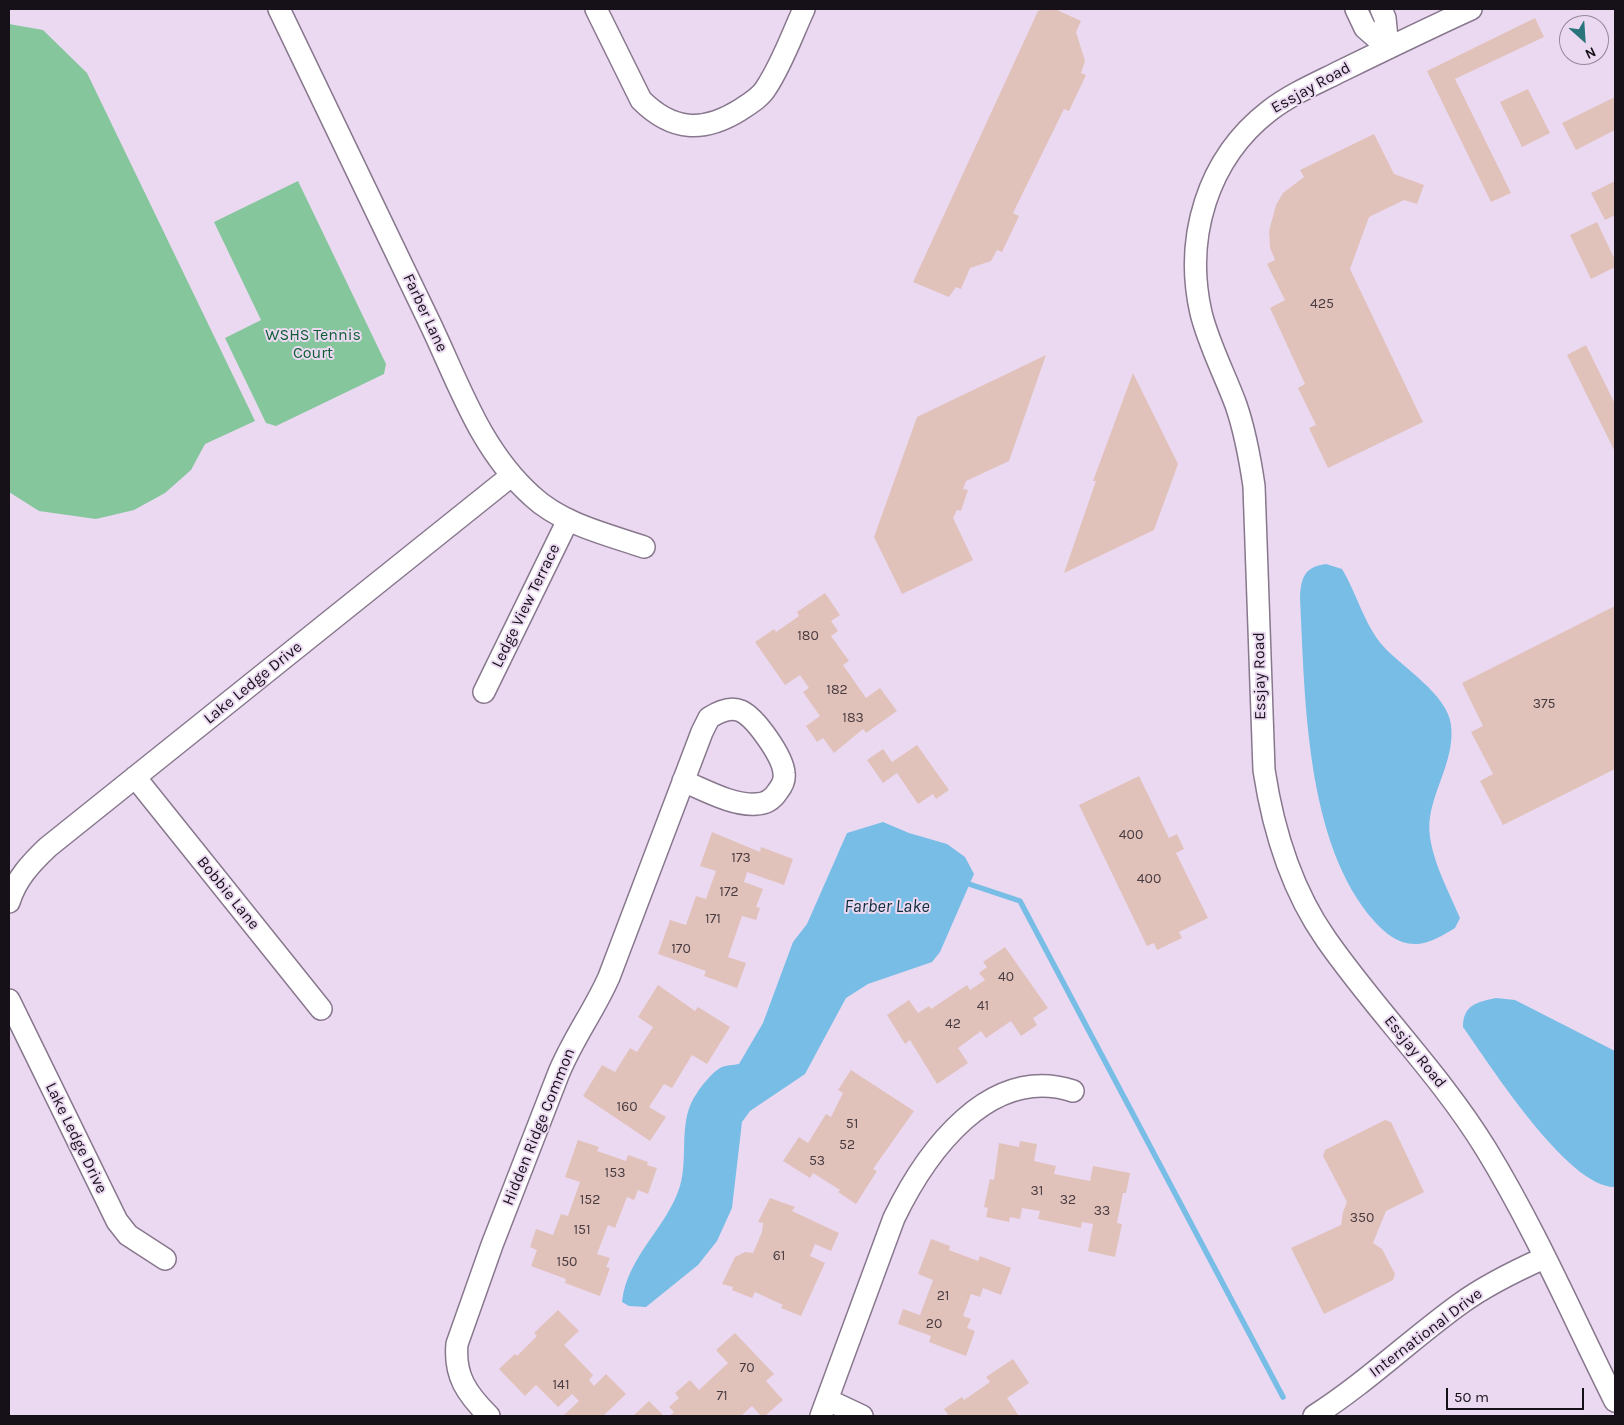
<!DOCTYPE html>
<html>
<head>
<meta charset="utf-8">
<style>
  body { margin:0 }
  #map { position:relative; width:1624px; height:1425px; overflow:hidden; background:#ebd9f1; font-family:Karla,sans-serif }
  canvas { display:block }
  .frame { position:absolute; inset:0; border:10px solid #161018; pointer-events:none }
  .north { position:absolute; left:1559px; top:15px; width:50px; height:50px; box-sizing:border-box; background:#ebd9f1; border:1px solid #96899a; border-radius:50%; rotate:154deg; font-size:14px; font-weight:700; line-height:20px; text-align:center; color:#161018 }
  .north::after { content:''; display:block; margin:auto; width:18px; height:22px; background:#2a747b; clip-path:polygon(50% 0,100% 100%,50% 72%,0 100%) }
  .scale { position:absolute; left:1446px; top:1388px; width:138px; height:22px; box-sizing:border-box; border:2px solid #161018; border-top:0; padding-left:6px; font-size:15px; line-height:18px; white-space:nowrap; color:#161018; -webkit-text-stroke:4px #ebd9f1; paint-order:stroke }
</style>
</head>
<body>
<div id="map">
<canvas width="1624" height="1425"></canvas>
<div class="frame"></div>
<div class="north">N</div>
<div class="scale">50 m</div>
</div>
<script>
const g = document.querySelector('canvas').getContext('2d');
g.lineJoin = 'round';
function paint(path, color) {
  g.fillStyle = color;
  g.fill(path, 'evenodd');
}
function strokePath(path, color, width, dash) {
  g.strokeStyle = color;
  g.lineWidth = width;
  g.lineCap = dash ? 'butt' : 'round';
  g.setLineDash(dash || []);
  g.stroke(path);
}
function label(font, color, halo, rows, align = 'center') {
  g.font = font + ' Karla,sans-serif';
  g.lineWidth = 4;
  g.setLineDash([]);
  g.textBaseline = 'middle';
  g.strokeStyle = halo;
  g.fillStyle = color;
  for (const [text, x, y, turn = 0] of rows) {
    g.save();
    g.translate(x, y);
    g.rotate((+turn || 0) * Math.PI / 180);
    g.textAlign = isNaN(turn) ? turn : align;
    if (halo) g.strokeText(text, 0, 0);
    g.fillText(text, 0, 0);
    g.restore();
  }
}
paint(new Path2D(`
  M 9,24 L 43,30 L 87,73 L 255,421 L 205,444 L 191,470 L 165,493 L 134,510 L 96,519 L 39,511 L 9,492 Z
  M 298,181 L 386,364 L 384,374 L 276,426 L 266,423 L 225,338 L 261,320 L 214,222 Z`), '#85c69c');
paint(new Path2D(`
  M 1326,564 L 1342,569 C 1357,594 1364,624 1383,646 C 1403,668 1447,694 1451,725 C 1455,757 1435,786 1430,817 C 1425,849 1448,889 1460,918 L 1455,928 C 1445,934 1429,944 1417,944 C 1399,945 1386,934 1375,922 C 1305,844 1305,697 1300,598 C 1301,578 1304,567 1326,564 Z
  M 883,822 L 909,833 L 947,844 L 965,857 L 974,874 L 940,952 L 932,962 L 868,984 L 846,998 L 805,1074 L 750,1111 L 742,1122 L 732,1208 L 717,1241 L 698,1265 L 646,1307 L 629,1306 L 622,1302 C 627,1256 667,1228 680,1186 C 689,1155 677,1121 697,1093 C 701,1086 713,1072 720,1068 C 725,1065 734,1065 739,1064 L 763,1023 L 793,942 L 807,924 L 847,833 Z
  M 1496,998 L 1515,1000 L 1615,1051 L 1615,1187 C 1568,1188 1490,1065 1463,1027 C 1463,1005 1477,1002 1496,998 Z`), '#78bde6');
strokePath(new Path2D(`
  M 969,884 L 1020,901 L 1283,1397`), '#78bde6', 5.5);
paint(new Path2D(`
  M 1045,9 L 1055,9 L 1081,21 L 1076,32 L 1085,61 L 1081,73 L 1086,75 L 1069,111 L 1064,109 L 1013,213 L 1019,216 L 1002,252 L 997,250 L 991,261 L 970,268 L 961,289 L 956,287 L 949,297 L 913,282 L 1038,11 Z
  M 1535,18 L 1544,37 L 1455,79 L 1511,193 L 1491,202 L 1427,71 Z
  M 1528,89 L 1550,133 L 1522,147 L 1500,102 Z
  M 1615,97 L 1615,130 L 1576,150 L 1562,123 Z
  M 1374,134 L 1394,174 L 1424,185 L 1417,204 L 1404,200 L 1369,217 L 1350,269 L 1423,422 L 1328,468 L 1309,428 L 1316,425 L 1298,388 L 1305,384 L 1270,308 L 1285,300 L 1267,264 L 1275,260 L 1270,248 L 1269,231 L 1276,205 L 1283,193 L 1304,177 L 1300,170 Z
  M 1615,181 L 1615,215 L 1605,220 L 1591,193 Z
  M 1597,222 L 1615,260 L 1615,267 L 1591,279 L 1570,235 Z
  M 1586,345 L 1615,404 L 1615,452 L 1567,355 Z
  M 1046,355 L 1009,461 L 966,481 L 963,489 L 968,490 L 961,511 L 957,510 L 953,518 L 973,560 L 902,594 L 874,537 L 917,417 Z
  M 1133,373 L 1178,464 L 1154,530 L 1064,573 L 1096,481 L 1093,481 Z
  M 825,593 L 840,615 L 831,621 L 838,631 L 831,636 L 849,661 L 843,665 L 866,698 L 880,688 L 897,711 L 866,733 L 863,729 L 834,753 L 823,738 L 817,742 L 806,726 L 820,716 L 803,692 L 809,688 L 800,675 L 785,685 L 755,642 L 774,629 L 776,632 L 799,616 L 797,612 Z
  M 1615,606 L 1615,769 L 1503,825 L 1480,781 L 1493,774 L 1471,732 L 1483,726 L 1462,683 Z
  M 917,745 L 949,790 L 936,799 L 933,794 L 918,804 L 897,773 L 883,783 L 867,760 L 883,749 L 892,762 Z
  M 1139,776 L 1169,838 L 1177,834 L 1184,849 L 1176,853 L 1208,918 L 1179,932 L 1182,938 L 1157,950 L 1154,943 L 1147,946 L 1079,805 Z
  M 712,832 L 760,852 L 761,847 L 793,859 L 784,885 L 747,872 L 744,882 L 763,889 L 756,907 L 760,908 L 756,920 L 742,916 L 728,957 L 746,963 L 737,988 L 704,976 L 706,971 L 658,954 L 670,920 L 686,925 L 696,896 L 706,899 L 716,871 L 700,866 Z
  M 1005,947 L 1048,1008 L 1033,1018 L 1037,1025 L 1021,1036 L 1011,1021 L 986,1038 L 981,1031 L 958,1048 L 968,1063 L 937,1084 L 910,1040 L 905,1044 L 887,1015 L 909,1000 L 918,1013 L 929,1006 L 931,1009 L 967,985 L 970,990 L 985,980 L 979,973 L 987,967 L 983,962 Z
  M 658,985 L 695,1011 L 698,1007 L 730,1027 L 707,1064 L 692,1055 L 672,1088 L 664,1084 L 649,1107 L 666,1117 L 650,1141 L 583,1096 L 602,1065 L 615,1072 L 630,1048 L 637,1052 L 653,1027 L 638,1017 Z
  M 851,1070 L 914,1111 L 873,1169 L 877,1171 L 856,1204 L 838,1192 L 840,1190 L 813,1173 L 810,1178 L 783,1161 L 799,1137 L 808,1143 L 826,1114 L 831,1117 L 843,1093 L 838,1090 Z
  M 1385,1120 L 1391,1122 L 1424,1192 L 1386,1211 L 1373,1243 L 1382,1249 L 1395,1274 L 1393,1280 L 1324,1314 L 1291,1248 L 1341,1225 L 1343,1212 L 1347,1202 L 1323,1156 L 1325,1150 Z
  M 578,1140 L 599,1147 L 597,1151 L 626,1161 L 628,1155 L 648,1162 L 647,1165 L 657,1168 L 648,1194 L 638,1190 L 634,1200 L 627,1197 L 615,1228 L 608,1225 L 597,1254 L 610,1258 L 606,1267 L 610,1268 L 600,1296 L 565,1283 L 566,1279 L 531,1266 L 537,1250 L 530,1247 L 536,1229 L 553,1235 L 561,1214 L 568,1216 L 580,1182 L 565,1177 Z
  M 1020,1141 L 1037,1144 L 1034,1161 L 1056,1166 L 1054,1174 L 1090,1181 L 1093,1166 L 1130,1173 L 1126,1193 L 1123,1193 L 1117,1223 L 1122,1224 L 1115,1257 L 1088,1251 L 1093,1224 L 1082,1222 L 1081,1228 L 1038,1219 L 1040,1211 L 1022,1208 L 1020,1219 L 1010,1217 L 1009,1222 L 986,1217 L 988,1208 L 984,1207 L 990,1179 L 994,1180 L 999,1143 L 1019,1147 Z
  M 770,1198 L 795,1207 L 792,1211 L 839,1233 L 831,1251 L 815,1244 L 810,1256 L 825,1263 L 801,1316 L 781,1308 L 783,1305 L 755,1292 L 752,1298 L 732,1290 L 733,1287 L 722,1284 L 735,1257 L 745,1252 L 753,1253 L 762,1232 L 763,1223 L 758,1222 Z
  M 931,1239 L 950,1246 L 949,1250 L 978,1261 L 980,1256 L 1011,1268 L 1001,1295 L 983,1288 L 980,1297 L 971,1294 L 963,1316 L 971,1319 L 967,1328 L 975,1331 L 966,1356 L 929,1342 L 931,1336 L 898,1324 L 903,1309 L 920,1315 L 933,1280 L 918,1274 Z
  M 558,1310 L 579,1331 L 564,1345 L 593,1375 L 589,1380 L 594,1386 L 606,1374 L 626,1394 L 603,1416 L 563,1416 L 579,1401 L 572,1394 L 558,1407 L 536,1385 L 525,1396 L 499,1369 L 515,1354 L 517,1356 L 537,1336 L 534,1333 Z
  M 735,1333 L 774,1374 L 766,1381 L 783,1400 L 765,1416 L 761,1416 L 752,1406 L 741,1416 L 670,1416 L 674,1412 L 669,1407 L 679,1398 L 675,1393 L 690,1380 L 699,1390 L 728,1363 L 716,1350 Z
  M 1013,1359 L 1029,1383 L 1007,1398 L 1019,1416 L 949,1416 L 944,1409 L 962,1397 L 964,1400 L 990,1382 L 986,1377 Z
  M 649,1401 L 664,1416 L 633,1416 Z`), '#e1c2bb');
const street = new Path2D(`
  M 279,9 C 328,111 377,213 426,315 C 457,378 478,448 532,496 C 562,524 606,534 644,547
  M 596,9 L 641,100 C 672,131 703,133 740,110 C 749,104 761,97 766,88 C 782,64 792,35 804,9
  M 1356,9 L 1365,28 L 1388,48
  M 1381,9 L 1385,18 L 1388,48
  M 1471,9 C 1427,29 1384,50 1341,71 C 1317,83 1291,94 1269,111 C 1207,159 1184,238 1201,313 C 1209,345 1225,375 1236,405 C 1245,431 1250,459 1254,486 L 1264,770 C 1273,829 1291,889 1326,939 C 1376,1011 1440,1074 1486,1149 C 1535,1229 1573,1317 1615,1401
  M 484,692 L 568,520
  M 135,777 L 321,1009
  M 9,902 C 16,879 31,863 48,847 L 511,476
  M 9,1000 L 117,1221 L 128,1235 L 165,1259
  M 828,1400 L 862,1416
  M 489,1416 C 467,1394 454,1376 457,1344 L 492,1245 L 558,1075 C 572,1040 594,1011 609,977 L 702,732 L 709,718 C 718,712 730,706 741,711 C 756,718 783,757 784,773 C 785,779 782,786 778,791 C 773,799 766,804 756,804 C 733,806 705,790 683,781
  M 821,1416 L 894,1218 C 926,1152 989,1064 1073,1091
  M 1314,1416 C 1366,1383 1410,1340 1460,1304 C 1486,1285 1515,1271 1544,1258`);
strokePath(street, '#88788e', 24);
strokePath(street, '#fff', 21);
label('14px', '#493c41', null, [
  ["425",1322,304],
  ["180",808,636],
  ["182",837,690],
  ["375",1544,704],
  ["183",853,718],
  ["400",1131,835],
  ["173",741,858],
  ["400",1149,879],
  ["172",729,892],
  ["171",713,919],
  ["170",681,949],
  ["40",1006,977],
  ["41",983,1006],
  ["42",953,1024],
  ["160",627,1107],
  ["51",852,1124],
  ["52",847,1145],
  ["53",817,1161],
  ["153",615,1173],
  ["31",1037,1191],
  ["152",590,1200],
  ["32",1068,1200],
  ["33",1102,1211],
  ["350",1362,1218],
  ["151",582,1230],
  ["61",779,1256],
  ["150",567,1262],
  ["21",943,1296],
  ["20",934,1324],
  ["70",747,1368],
  ["141",561,1385],
  ["71",722,1396]
]);
label('16px', '#161018', '#ebd9f1', [
  ["Essjay Road",1311,88,-29],
  ["Farber Lane",425,313,65],
  ["Ledge View Terrace",526,606,-64],
  ["Essjay Road",1260,676,-91],
  ["Lake Ledge Drive",253,683,-39],
  ["Bobbie Lane",228,893,51],
  ["Essjay Road",1415,1052,51],
  ["Hidden Ridge Common",539,1127,-68],
  ["Lake Ledge Drive",76,1138,64],
  ["International Drive",1426,1333,-37]
]);
label('16px', '#105d35', '#ebd9f1', [
  ["WSHS Tennis",313,335],
  ["Court",313,353]
]);
label('italic 18px', '#0e2e3f', '#ebd9f1', [
  ["Farber Lake",887,907]
]);
</script>
</body>
</html>
